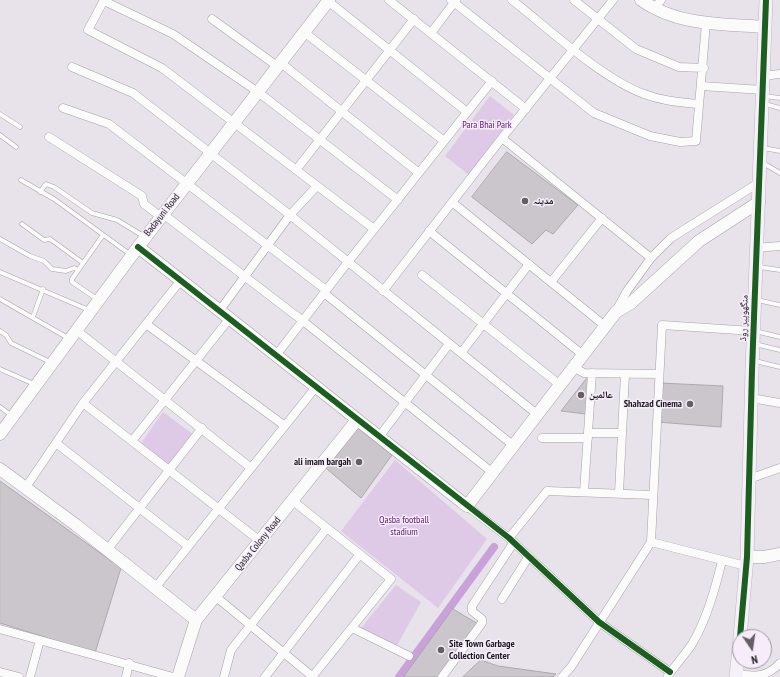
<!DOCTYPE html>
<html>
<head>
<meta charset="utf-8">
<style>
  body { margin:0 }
  #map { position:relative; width:780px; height:677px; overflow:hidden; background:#e8e2ea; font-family:"PT Sans Narrow",sans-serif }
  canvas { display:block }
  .north { position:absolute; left:732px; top:629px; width:40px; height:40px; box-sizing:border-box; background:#f6ecfa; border:1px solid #9f98a2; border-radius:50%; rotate:167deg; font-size:11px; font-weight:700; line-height:16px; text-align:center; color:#1c191e }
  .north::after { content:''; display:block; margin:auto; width:14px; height:18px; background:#635f65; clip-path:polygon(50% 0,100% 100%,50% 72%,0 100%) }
</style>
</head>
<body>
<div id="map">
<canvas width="780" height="677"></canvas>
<div class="north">N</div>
</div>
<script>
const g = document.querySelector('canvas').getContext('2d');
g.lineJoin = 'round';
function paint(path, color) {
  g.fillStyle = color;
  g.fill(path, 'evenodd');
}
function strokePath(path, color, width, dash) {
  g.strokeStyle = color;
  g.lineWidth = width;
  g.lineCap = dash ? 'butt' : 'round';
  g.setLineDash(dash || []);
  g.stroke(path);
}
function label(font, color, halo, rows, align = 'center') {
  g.font = font + ' "PT Sans Narrow","Noto Naskh Arabic",sans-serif';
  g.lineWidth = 3;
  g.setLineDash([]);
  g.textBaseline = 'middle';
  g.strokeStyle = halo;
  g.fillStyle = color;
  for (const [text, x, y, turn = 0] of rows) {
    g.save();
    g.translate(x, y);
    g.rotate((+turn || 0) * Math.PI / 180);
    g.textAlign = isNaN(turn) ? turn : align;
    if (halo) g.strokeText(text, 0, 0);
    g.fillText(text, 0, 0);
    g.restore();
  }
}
paint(new Path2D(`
  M 490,96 L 514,115 L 469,175 L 445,156 Z
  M 163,412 L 194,435 L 168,466 L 139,446 Z
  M 395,460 L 487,539 L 438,608 L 341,531 Z
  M 396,585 L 421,602 L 395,649 L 357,633 Z`), '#dec9e7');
strokePath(new Path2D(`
  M 399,677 L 494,547`), '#c8a2d8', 8);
const building = new Path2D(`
  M 507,152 L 578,205 L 553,234 L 546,230 L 532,244 L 472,197 Z
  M 590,378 L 586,414 L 561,411 L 586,379 Z
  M 660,383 L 723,386 L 721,427 L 657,422 Z
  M 358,428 L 392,455 L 361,498 L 327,469 Z
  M 0,481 L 121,568 L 95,653 L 0,623 Z
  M 453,609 L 478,624 L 438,677 L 404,677 Z
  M 481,660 L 498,666 L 556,674 L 553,677 L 463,677 Z`);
paint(building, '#cac6cc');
strokePath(building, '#ada8af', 1);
const lane = new Path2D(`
  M 764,96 L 780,98
  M 765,104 L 780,108
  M 0,114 L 20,127
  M 0,135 L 16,147
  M 763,148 L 780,151
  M 763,163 L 780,173
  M 21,180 L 54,199 L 131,255
  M 40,192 L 46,184 L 54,187 L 92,213 L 117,220 L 145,237
  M 22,224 L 44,240 L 50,239 L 83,263
  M 0,239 L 30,256 L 44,261 L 52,269 L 66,271 L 74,268 L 78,270
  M 759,267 L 780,270
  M 0,272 L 89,310
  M 0,299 L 68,338
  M 97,299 L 72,282 L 72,279 L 103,235
  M 757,300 L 780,305
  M 33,317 L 43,289
  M 0,331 L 6,335 L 11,343 L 50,362
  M 755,331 L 780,337
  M 755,344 L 780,350
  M 755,361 L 780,367
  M 0,369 L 34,384
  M 0,407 L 11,415`);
const street = new Path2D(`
  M 104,0 L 88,30 L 162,68 L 374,229
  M 389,0 L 526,109
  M 451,0 L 594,113 L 650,136 L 680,142 L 696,141 L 706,23
  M 512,0 C 549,29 601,78 644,94 C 662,101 680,102 698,104
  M 574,0 L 636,49 L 679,67 L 704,68
  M 104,1 L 173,34 L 258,92 L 398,200
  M 328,1 L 467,112
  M 654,9 L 661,0
  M 212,19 L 277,66
  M 304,32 L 444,141
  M 431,33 L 456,0
  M 281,63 L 419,173
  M 72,67 L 133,93 L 290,215 L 538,415
  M 763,76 L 780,74
  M 701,86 L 763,90
  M 63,108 L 109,124 L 326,290
  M 49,137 L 142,196 L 144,204 L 161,217
  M 502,138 L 651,258
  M 296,170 L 414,19
  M 452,202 L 605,326
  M 163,214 L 303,321 L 493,473
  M 429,231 L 583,355
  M 756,248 L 780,246
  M 422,275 L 560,385
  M 551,282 L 602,218
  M 383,291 L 502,138 L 613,0
  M 324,293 L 514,446
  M 220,310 L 290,215 L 317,186
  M 616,311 L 627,291 L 651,258 L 671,238 L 760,182
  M 146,324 L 285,426
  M 76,330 L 251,468
  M 461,353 L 529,264
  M 277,354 L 348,262 L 492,81
  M 573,367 L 584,373 L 658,374
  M 751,398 L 780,403
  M 83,403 L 260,541
  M 588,433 L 622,433
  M 379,437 L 449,344
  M 542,438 L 588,438
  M 132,441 L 230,318
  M 56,443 L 188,546
  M 749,479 L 780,468
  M 26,487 L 83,403 L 181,280
  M 584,492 L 592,373
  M 619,493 L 625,374
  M 293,501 L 391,579 L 312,677
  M 467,506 L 509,538 L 599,622 L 670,672
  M 509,538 L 547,491 L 652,495
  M 651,542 L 746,566
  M 107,550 L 202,428
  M 155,588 L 316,387
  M 215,596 L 313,677
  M 502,599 L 529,556
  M 352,628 L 409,656
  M 0,629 L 173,677
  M 0,672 L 19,677
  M 737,674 C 754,677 768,677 780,663
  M 668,676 C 675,665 685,655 692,644 C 707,619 715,589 722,561
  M 30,677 L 40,640
  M 126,677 L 129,663
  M 224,677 L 231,650 L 327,528
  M 265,677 L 360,554
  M 442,677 L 482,623 L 482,619 L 472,611 L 472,606 L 514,542
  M 562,677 L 571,667 L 651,542 L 662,325 L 753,331`);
const secondary = new Path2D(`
  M 641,0 C 677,26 723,24 765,27
  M 138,247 C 248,332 357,420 467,506 L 616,312 L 631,303 L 699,241 L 759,202
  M 0,434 L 138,247 L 329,0
  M 0,469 L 76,525 L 196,620
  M 747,557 L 764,557 L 780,554
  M 178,677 L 196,620 L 357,420`);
const primary = new Path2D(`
  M 740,637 L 747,557 L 752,370 L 766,0
  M 736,677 L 740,638`);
strokePath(lane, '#a6a2a7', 5);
strokePath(street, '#a6a2a7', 9);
strokePath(secondary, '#a6a2a7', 13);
strokePath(primary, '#bfb6c2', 14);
strokePath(lane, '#fcfbfc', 4);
strokePath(street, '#fcfbfc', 8);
strokePath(secondary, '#fcfbfc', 12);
strokePath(primary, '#f6f1f8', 13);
strokePath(new Path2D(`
  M 138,247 L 509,538 L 599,622 L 670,672
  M 740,637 L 747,557 L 752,370 L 766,0`), '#1b5e20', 6);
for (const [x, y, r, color] of [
  [525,201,4,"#635f65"],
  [581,395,4,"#635f65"],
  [690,404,4,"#635f65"],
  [359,462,4,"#635f65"],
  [441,650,4,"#635f65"]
]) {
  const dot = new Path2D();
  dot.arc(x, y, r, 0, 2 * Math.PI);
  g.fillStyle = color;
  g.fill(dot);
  strokePath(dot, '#f6ecfa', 1.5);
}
label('10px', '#5b1972', '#f6ecfa', [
  ["Para Bhai Park",487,125],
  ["Qasba football",404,520],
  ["stadium",404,532]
]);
label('bold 10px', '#1c191e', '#f6ecfa', [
  ["مدینہ",533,201],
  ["عالمین",589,395],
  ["Shahzad Cinema",682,404,"right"],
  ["ali imam bargah",351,462,"right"],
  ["Site Town Garbage",449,644],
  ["Collection Center",449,656]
], 'left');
label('10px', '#1c191e', '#f6ecfa', [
  ["Badayuni Road",162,215,-52],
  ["منگھوپیر روڈ",744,318,-88],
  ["Qasba Colony Road",258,544,-51]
]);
</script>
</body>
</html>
